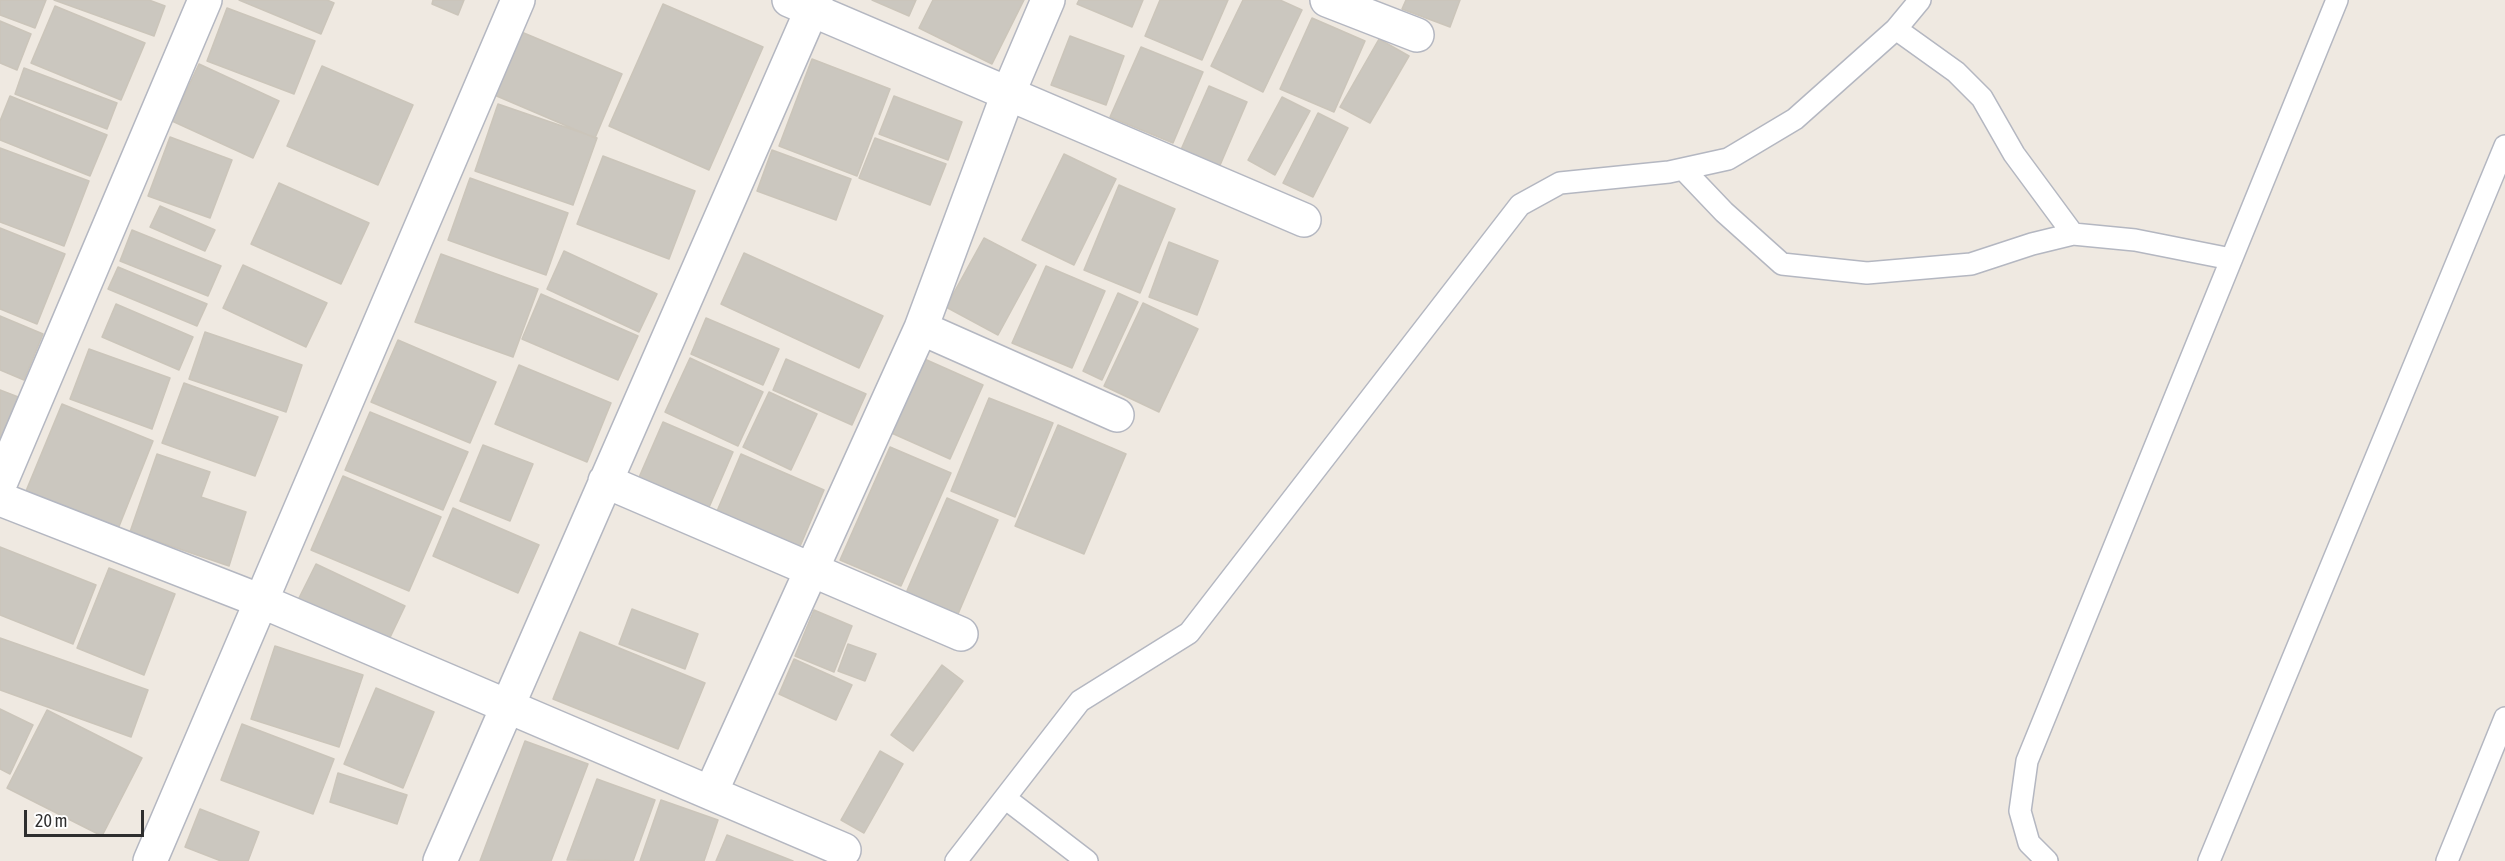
<!DOCTYPE html>
<html>
<head>
<meta charset="utf-8">
<style>
  body { margin:0 }
  #map { position:relative; width:2505px; height:861px; overflow:hidden; background:#efe9e1; font-family:"Asap Condensed",sans-serif }
  canvas { display:block }
  .scale { position:absolute; left:24px; top:810px; width:120px; height:27px; box-sizing:border-box; border:3px solid #2e2e2e; border-top:0; padding-left:8px; font-size:18px; line-height:21px; white-space:nowrap; color:#2e2e2e; -webkit-text-stroke:4px #fff; paint-order:stroke }
</style>
</head>
<body>
<div id="map">
<canvas width="2505" height="861"></canvas>
<div class="scale">20 m</div>
</div>
<script>
const g = document.querySelector('canvas').getContext('2d');
g.lineJoin = 'round';
function paint(path, color) {
  g.fillStyle = color;
  g.fill(path, 'evenodd');
}
function strokePath(path, color, width, dash) {
  g.strokeStyle = color;
  g.lineWidth = width;
  g.lineCap = dash ? 'butt' : 'round';
  g.setLineDash(dash || []);
  g.stroke(path);
}
const building = new Path2D(`
  M 0,0 L 46,0 L 35,28 L 0,15 Z
  M 54,0 L 149,0 L 165,6 L 154,36 Z
  M 239,0 L 327,0 L 334,3 L 321,34 Z
  M 433,0 L 464,0 L 458,15 L 432,4 Z
  M 872,0 L 916,0 L 909,16 Z
  M 933,0 L 1024,0 L 992,64 L 919,28 Z
  M 1079,0 L 1143,0 L 1132,27 L 1077,4 Z
  M 1160,0 L 1228,0 L 1202,60 L 1145,36 Z
  M 1243,0 L 1280,0 L 1302,10 L 1263,92 L 1211,66 Z
  M 1406,0 L 1460,0 L 1450,27 L 1402,9 Z
  M 663,4 L 763,47 L 709,170 L 609,126 Z
  M 55,6 L 145,43 L 121,100 L 31,63 Z
  M 227,8 L 315,41 L 294,94 L 207,61 Z
  M 1312,18 L 1365,41 L 1334,112 L 1280,89 Z
  M 0,21 L 31,34 L 17,70 L 0,63 Z
  M 519,31 L 622,74 L 595,138 L 492,94 Z
  M 1070,36 L 1124,56 L 1106,105 L 1051,85 Z
  M 1379,39 L 1409,56 L 1370,123 L 1340,107 Z
  M 1141,47 L 1203,72 L 1173,143 L 1110,117 Z
  M 812,59 L 890,89 L 857,176 L 779,146 Z
  M 199,64 L 279,101 L 253,158 L 172,121 Z
  M 322,66 L 413,105 L 378,185 L 287,146 Z
  M 24,68 L 117,103 L 107,129 L 15,94 Z
  M 1209,86 L 1247,102 L 1215,177 L 1176,161 Z
  M 10,96 L 107,135 L 90,176 L 0,140 L 0,121 Z
  M 894,96 L 962,122 L 948,160 L 879,134 Z
  M 1282,97 L 1310,111 L 1275,175 L 1248,160 Z
  M 498,104 L 597,138 L 573,205 L 475,171 Z
  M 1318,113 L 1348,128 L 1313,197 L 1283,183 Z
  M 170,137 L 232,160 L 210,218 L 148,196 Z
  M 875,138 L 946,164 L 930,205 L 859,178 Z
  M 0,148 L 89,181 L 64,246 L 0,222 Z
  M 772,150 L 851,179 L 836,220 L 757,191 Z
  M 1064,154 L 1116,179 L 1074,265 L 1022,240 Z
  M 603,156 L 695,191 L 669,259 L 577,224 Z
  M 470,178 L 568,213 L 546,275 L 448,240 Z
  M 279,183 L 369,223 L 341,284 L 251,244 Z
  M 1119,185 L 1175,209 L 1140,293 L 1084,270 Z
  M 160,206 L 215,230 L 205,251 L 150,227 Z
  M 0,228 L 65,254 L 37,324 L 0,309 Z
  M 132,230 L 221,266 L 208,296 L 120,261 Z
  M 984,238 L 1036,265 L 998,335 L 946,307 Z
  M 1169,242 L 1218,261 L 1197,315 L 1149,297 Z
  M 564,251 L 657,294 L 639,332 L 547,289 Z
  M 744,253 L 883,316 L 859,368 L 721,304 Z
  M 441,254 L 538,289 L 513,357 L 415,322 Z
  M 243,265 L 327,303 L 306,347 L 223,308 Z
  M 1046,266 L 1105,291 L 1072,368 L 1012,343 Z
  M 118,267 L 207,304 L 197,326 L 108,289 Z
  M 1118,293 L 1138,302 L 1102,380 L 1083,371 Z
  M 541,294 L 638,336 L 618,380 L 522,339 Z
  M 1143,303 L 1198,329 L 1159,412 L 1104,386 Z
  M 116,304 L 193,337 L 179,370 L 102,337 Z
  M 0,316 L 43,334 L 24,380 L 0,370 Z
  M 706,318 L 779,349 L 763,385 L 691,354 Z
  M 205,332 L 302,365 L 286,412 L 189,379 Z
  M 398,340 L 496,382 L 470,443 L 371,402 Z
  M 89,349 L 170,378 L 152,429 L 70,399 Z
  M 920,357 L 983,385 L 950,459 L 887,431 Z
  M 690,358 L 763,392 L 738,446 L 665,412 Z
  M 786,359 L 866,394 L 852,425 L 773,390 Z
  M 519,365 L 611,403 L 587,462 L 495,424 Z
  M 184,383 L 278,417 L 255,476 L 162,443 Z
  M 0,390 L 26,400 L 0,464 Z
  M 769,392 L 817,414 L 791,470 L 743,447 Z
  M 989,398 L 1053,423 L 1015,517 L 951,491 Z
  M 62,404 L 153,441 L 118,529 L 26,491 Z
  M 370,412 L 468,452 L 443,510 L 345,470 Z
  M 663,422 L 733,452 L 707,512 L 637,482 Z
  M 1058,425 L 1126,454 L 1084,554 L 1015,526 Z
  M 483,445 L 533,464 L 510,521 L 460,501 Z
  M 890,447 L 951,473 L 901,586 L 840,560 Z
  M 157,454 L 210,472 L 201,497 L 246,512 L 229,566 L 130,532 Z
  M 741,454 L 824,490 L 798,551 L 715,516 Z
  M 343,476 L 441,517 L 409,591 L 311,550 Z
  M 947,498 L 998,520 L 958,614 L 906,593 Z
  M 453,508 L 539,545 L 518,593 L 433,556 Z
  M 0,547 L 96,585 L 73,644 L 0,615 Z
  M 316,564 L 405,606 L 385,648 L 295,606 Z
  M 109,568 L 175,594 L 144,675 L 77,648 Z
  M 632,609 L 698,634 L 685,669 L 619,644 Z
  M 814,610 L 852,626 L 834,672 L 795,656 Z
  M 580,632 L 705,683 L 678,749 L 553,699 Z
  M 0,638 L 148,690 L 131,737 L 0,690 Z
  M 848,644 L 876,654 L 865,681 L 838,671 Z
  M 275,646 L 363,675 L 339,747 L 251,719 Z
  M 794,659 L 852,685 L 836,720 L 779,694 Z
  M 942,665 L 963,681 L 913,751 L 891,735 Z
  M 376,688 L 434,712 L 403,788 L 344,764 Z
  M 0,709 L 33,725 L 10,774 L 0,769 Z
  M 47,710 L 142,758 L 102,836 L 7,788 Z
  M 242,724 L 334,759 L 313,814 L 221,780 Z
  M 525,741 L 588,764 L 551,861 L 480,861 Z
  M 880,751 L 903,764 L 864,833 L 841,820 Z
  M 338,773 L 407,795 L 397,824 L 330,802 Z
  M 597,779 L 655,800 L 633,861 L 567,860 Z
  M 661,800 L 718,820 L 704,861 L 640,861 Z
  M 200,809 L 259,832 L 248,861 L 221,861 L 185,847 Z
  M 727,835 L 793,861 L 716,861 Z`);
paint(building, '#cbc7bf');
strokePath(building, '#cbc5ba', 1.5);
const service = new Path2D(`
  M 1896,29 L 1956,72 L 1982,98 L 2014,154 L 2073,234
  M 1683,169 L 1724,212 L 1782,264 L 1867,273 L 1971,264 L 2032,244 L 2073,234 L 2135,240 L 2231,259
  M 1005,798 L 1087,861
  M 956,861 L 1080,701 L 1189,633 L 1520,205 L 1560,183 L 1669,172 L 1728,159 L 1795,119 L 1896,29 L 1920,0
  M 2047,861 L 2029,843 L 2020,811 L 2027,761 L 2337,0
  M 2209,861 L 2505,146
  M 2447,861 L 2505,718`);
const minor = new Path2D(`
  M 789,0 L 1304,220
  M 1327,0 L 1417,35
  M 921,328 L 1117,415
  M 605,481 L 961,634
  M 0,484 L 205,0
  M 0,499 L 261,601 L 844,850
  M 711,792 L 921,328 L 1008,94 L 1048,0
  M 150,861 L 518,0
  M 440,861 L 816,0`);
strokePath(service, '#b4b7c1', 24);
strokePath(minor, '#b4b7c1', 36);
strokePath(service, '#fff', 21);
strokePath(minor, '#fff', 33);
</script>
</body>
</html>
